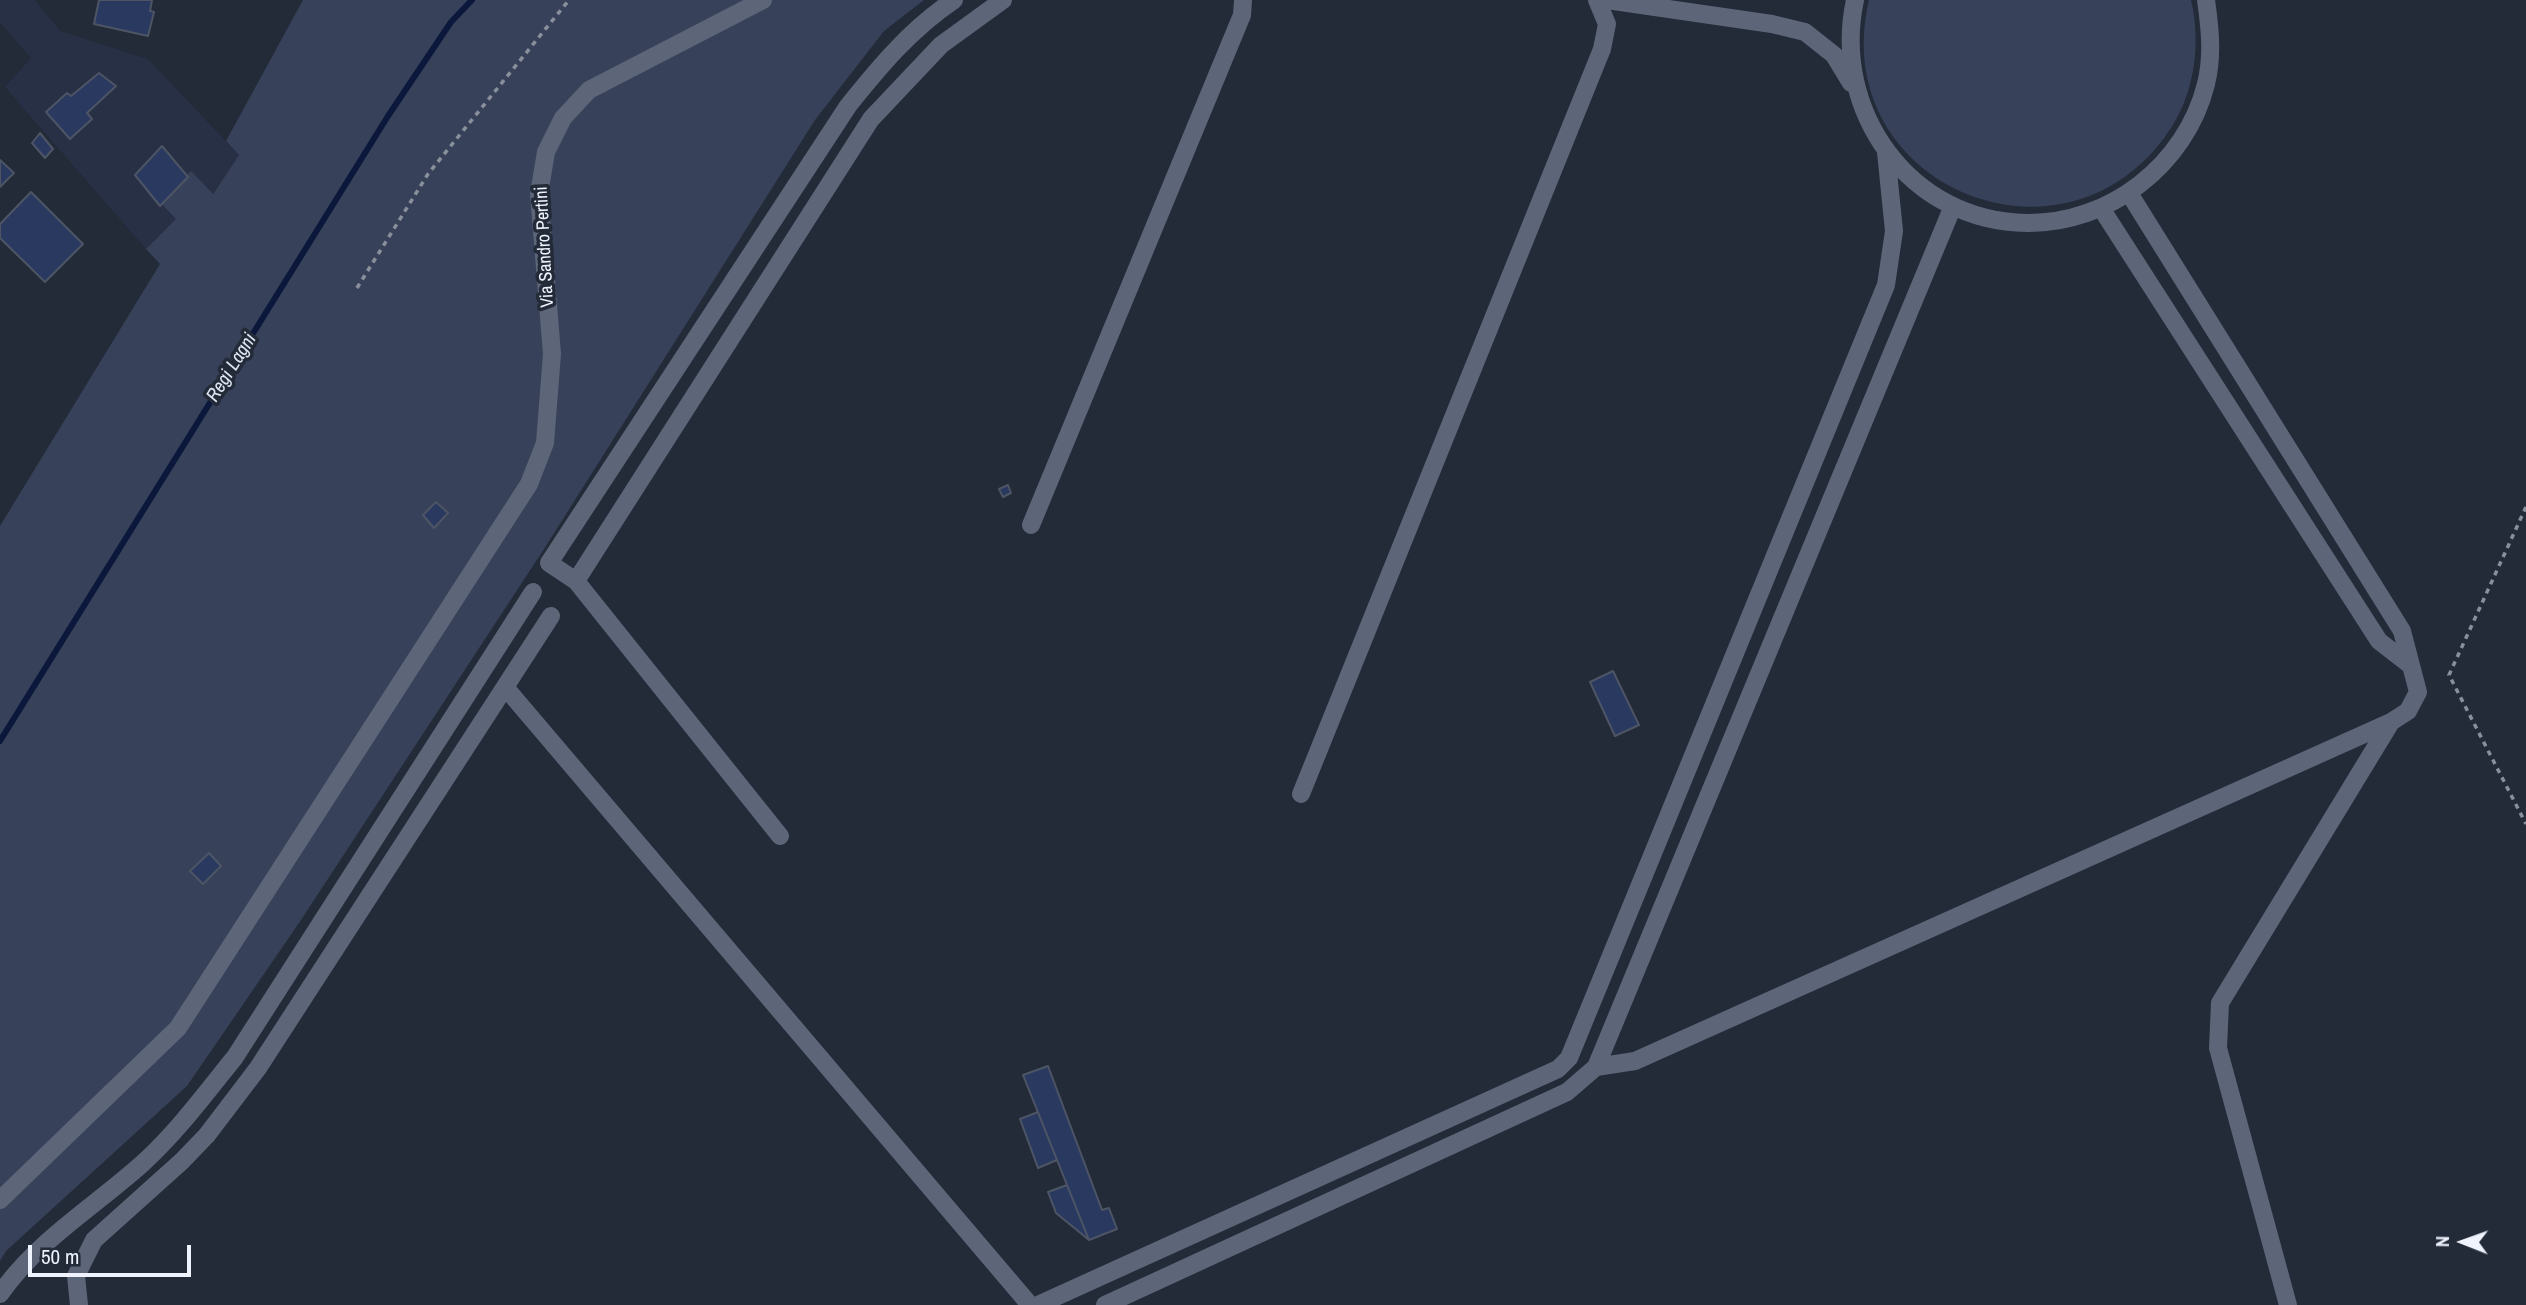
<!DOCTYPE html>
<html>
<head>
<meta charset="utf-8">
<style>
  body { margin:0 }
  #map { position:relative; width:2526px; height:1305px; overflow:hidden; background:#232a38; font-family:"Archivo Narrow",sans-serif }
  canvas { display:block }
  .north { position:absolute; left:2428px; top:1207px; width:70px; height:70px; -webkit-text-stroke:5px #232a38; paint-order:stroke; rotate:271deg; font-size:19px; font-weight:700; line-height:28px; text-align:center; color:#eef3fd }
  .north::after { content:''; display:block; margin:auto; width:24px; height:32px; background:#eef3fd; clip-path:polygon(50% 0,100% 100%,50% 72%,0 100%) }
  .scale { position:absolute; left:28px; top:1245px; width:163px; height:32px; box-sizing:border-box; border:4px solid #eef3fd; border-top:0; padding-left:9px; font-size:21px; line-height:24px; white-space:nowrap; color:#eef3fd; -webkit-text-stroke:5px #232a38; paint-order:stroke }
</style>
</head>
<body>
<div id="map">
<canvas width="2526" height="1305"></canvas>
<div class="north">N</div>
<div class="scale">50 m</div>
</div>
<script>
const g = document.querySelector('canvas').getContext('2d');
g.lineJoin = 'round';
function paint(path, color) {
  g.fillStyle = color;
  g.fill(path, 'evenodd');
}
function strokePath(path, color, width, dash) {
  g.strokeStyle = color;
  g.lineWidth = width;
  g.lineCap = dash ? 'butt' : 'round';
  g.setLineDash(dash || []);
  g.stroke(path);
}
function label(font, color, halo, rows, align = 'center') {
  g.font = font + ' "Archivo Narrow",sans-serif';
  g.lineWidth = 7;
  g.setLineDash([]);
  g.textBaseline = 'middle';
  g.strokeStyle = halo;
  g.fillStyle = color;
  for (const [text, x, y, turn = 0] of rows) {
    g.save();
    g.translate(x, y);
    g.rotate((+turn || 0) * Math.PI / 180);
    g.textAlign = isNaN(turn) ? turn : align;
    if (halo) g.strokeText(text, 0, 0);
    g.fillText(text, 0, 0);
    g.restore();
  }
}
paint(new Path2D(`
  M 0,0 L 35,0 L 60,31 L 148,59 L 239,155 L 212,194 L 160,202 L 177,219 L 146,249 L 5,87 L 31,58 L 0,22 Z`), '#283045');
paint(new Path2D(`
  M 303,0 L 924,0 L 884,31 L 815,120 L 544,549 L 301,920 L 187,1086 L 6,1251 L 0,1261 L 0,526 L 160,264 L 146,249 L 176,219 L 160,202 L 191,171 L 213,194 L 239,155 L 226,141 Z
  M 1869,0 L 2191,0 C 2201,43 2195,91 2171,128 C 2067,287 1825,185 1869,0 Z`), '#37425a');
strokePath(new Path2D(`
  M 0,741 L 388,116 L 451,22 L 472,0`), '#0b183b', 6);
const building = new Path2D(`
  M 99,0 L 152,0 L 150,11 L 154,12 L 148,36 L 94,24 Z
  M 99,73 L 116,86 L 87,113 L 92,119 L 70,139 L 46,112 L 67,93 L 71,96 Z
  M 40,133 L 53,149 L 45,158 L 32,143 Z
  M 162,146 L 188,177 L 160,206 L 135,175 Z
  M 0,160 L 14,173 L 0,187 Z
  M 31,192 L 83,244 L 45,282 L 0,238 L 0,224 Z
  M 1008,485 L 1011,493 L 1003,497 L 999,489 Z
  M 436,502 L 448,513 L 434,528 L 423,515 Z
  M 1613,671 L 1639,725 L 1615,736 L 1590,682 Z
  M 209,853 L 221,866 L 203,884 L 190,871 Z
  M 1048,1066 L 1102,1210 L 1109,1208 L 1117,1229 L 1089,1240 L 1023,1075 Z
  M 1038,1112 L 1057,1160 L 1038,1168 L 1020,1119 Z
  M 1067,1185 L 1089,1240 L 1056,1213 L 1048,1192 Z`);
paint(building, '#293960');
strokePath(building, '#4d5565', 2);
strokePath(new Path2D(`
  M 357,288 L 428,174 L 569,0
  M 2526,507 L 2449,675 L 2526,824`), '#898f9b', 3.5, [5, 5]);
strokePath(new Path2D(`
  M 1607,0 L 1772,24 L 1805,32 L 1834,55 L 1851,83
  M 1855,0 C 1831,111 1910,222 2027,223 C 2109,224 2186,165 2206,84 C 2213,56 2210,28 2206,0
  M 2101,208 L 2379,641 L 2410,665
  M 1031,525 L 1242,15 L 1243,0
  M 576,581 L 871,119 L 941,45 L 1003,0
  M 505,687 L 1030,1305
  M 1301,794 L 1602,49 L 1607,24 L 1597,0
  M 780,836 L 576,581 L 549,563 L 848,106 C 880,66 911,29 954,0
  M 1596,1067 L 1635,1061 L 2391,722 L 2408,711 L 2418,692 L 2402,631 L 2129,193
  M 0,1200 L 178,1028 L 529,484 L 545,443 L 552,354 L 539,194 L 546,152 L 563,118 L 589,90 L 763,0
  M 0,1294 C 38,1240 94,1207 143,1163 C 177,1132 206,1093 235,1057 L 533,592
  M 79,1305 L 76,1276 L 94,1240 L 182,1161 L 207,1135 L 258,1068 L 551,616
  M 1038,1305 L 1558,1069 L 1569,1058 L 1886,285 L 1894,231 L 1886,152
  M 1105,1305 L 1567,1092 L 1596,1067 L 1953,206
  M 2288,1305 L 2218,1048 L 2220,1003 L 2391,722`), '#5d6578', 18);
label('18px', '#eef3fd', '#232a38', [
  ["Via Sandro Pertini",545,247,-93]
]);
label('italic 19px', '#dde4f2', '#232a38', [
  ["Regi Lagni",232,368,-58]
]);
</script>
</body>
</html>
